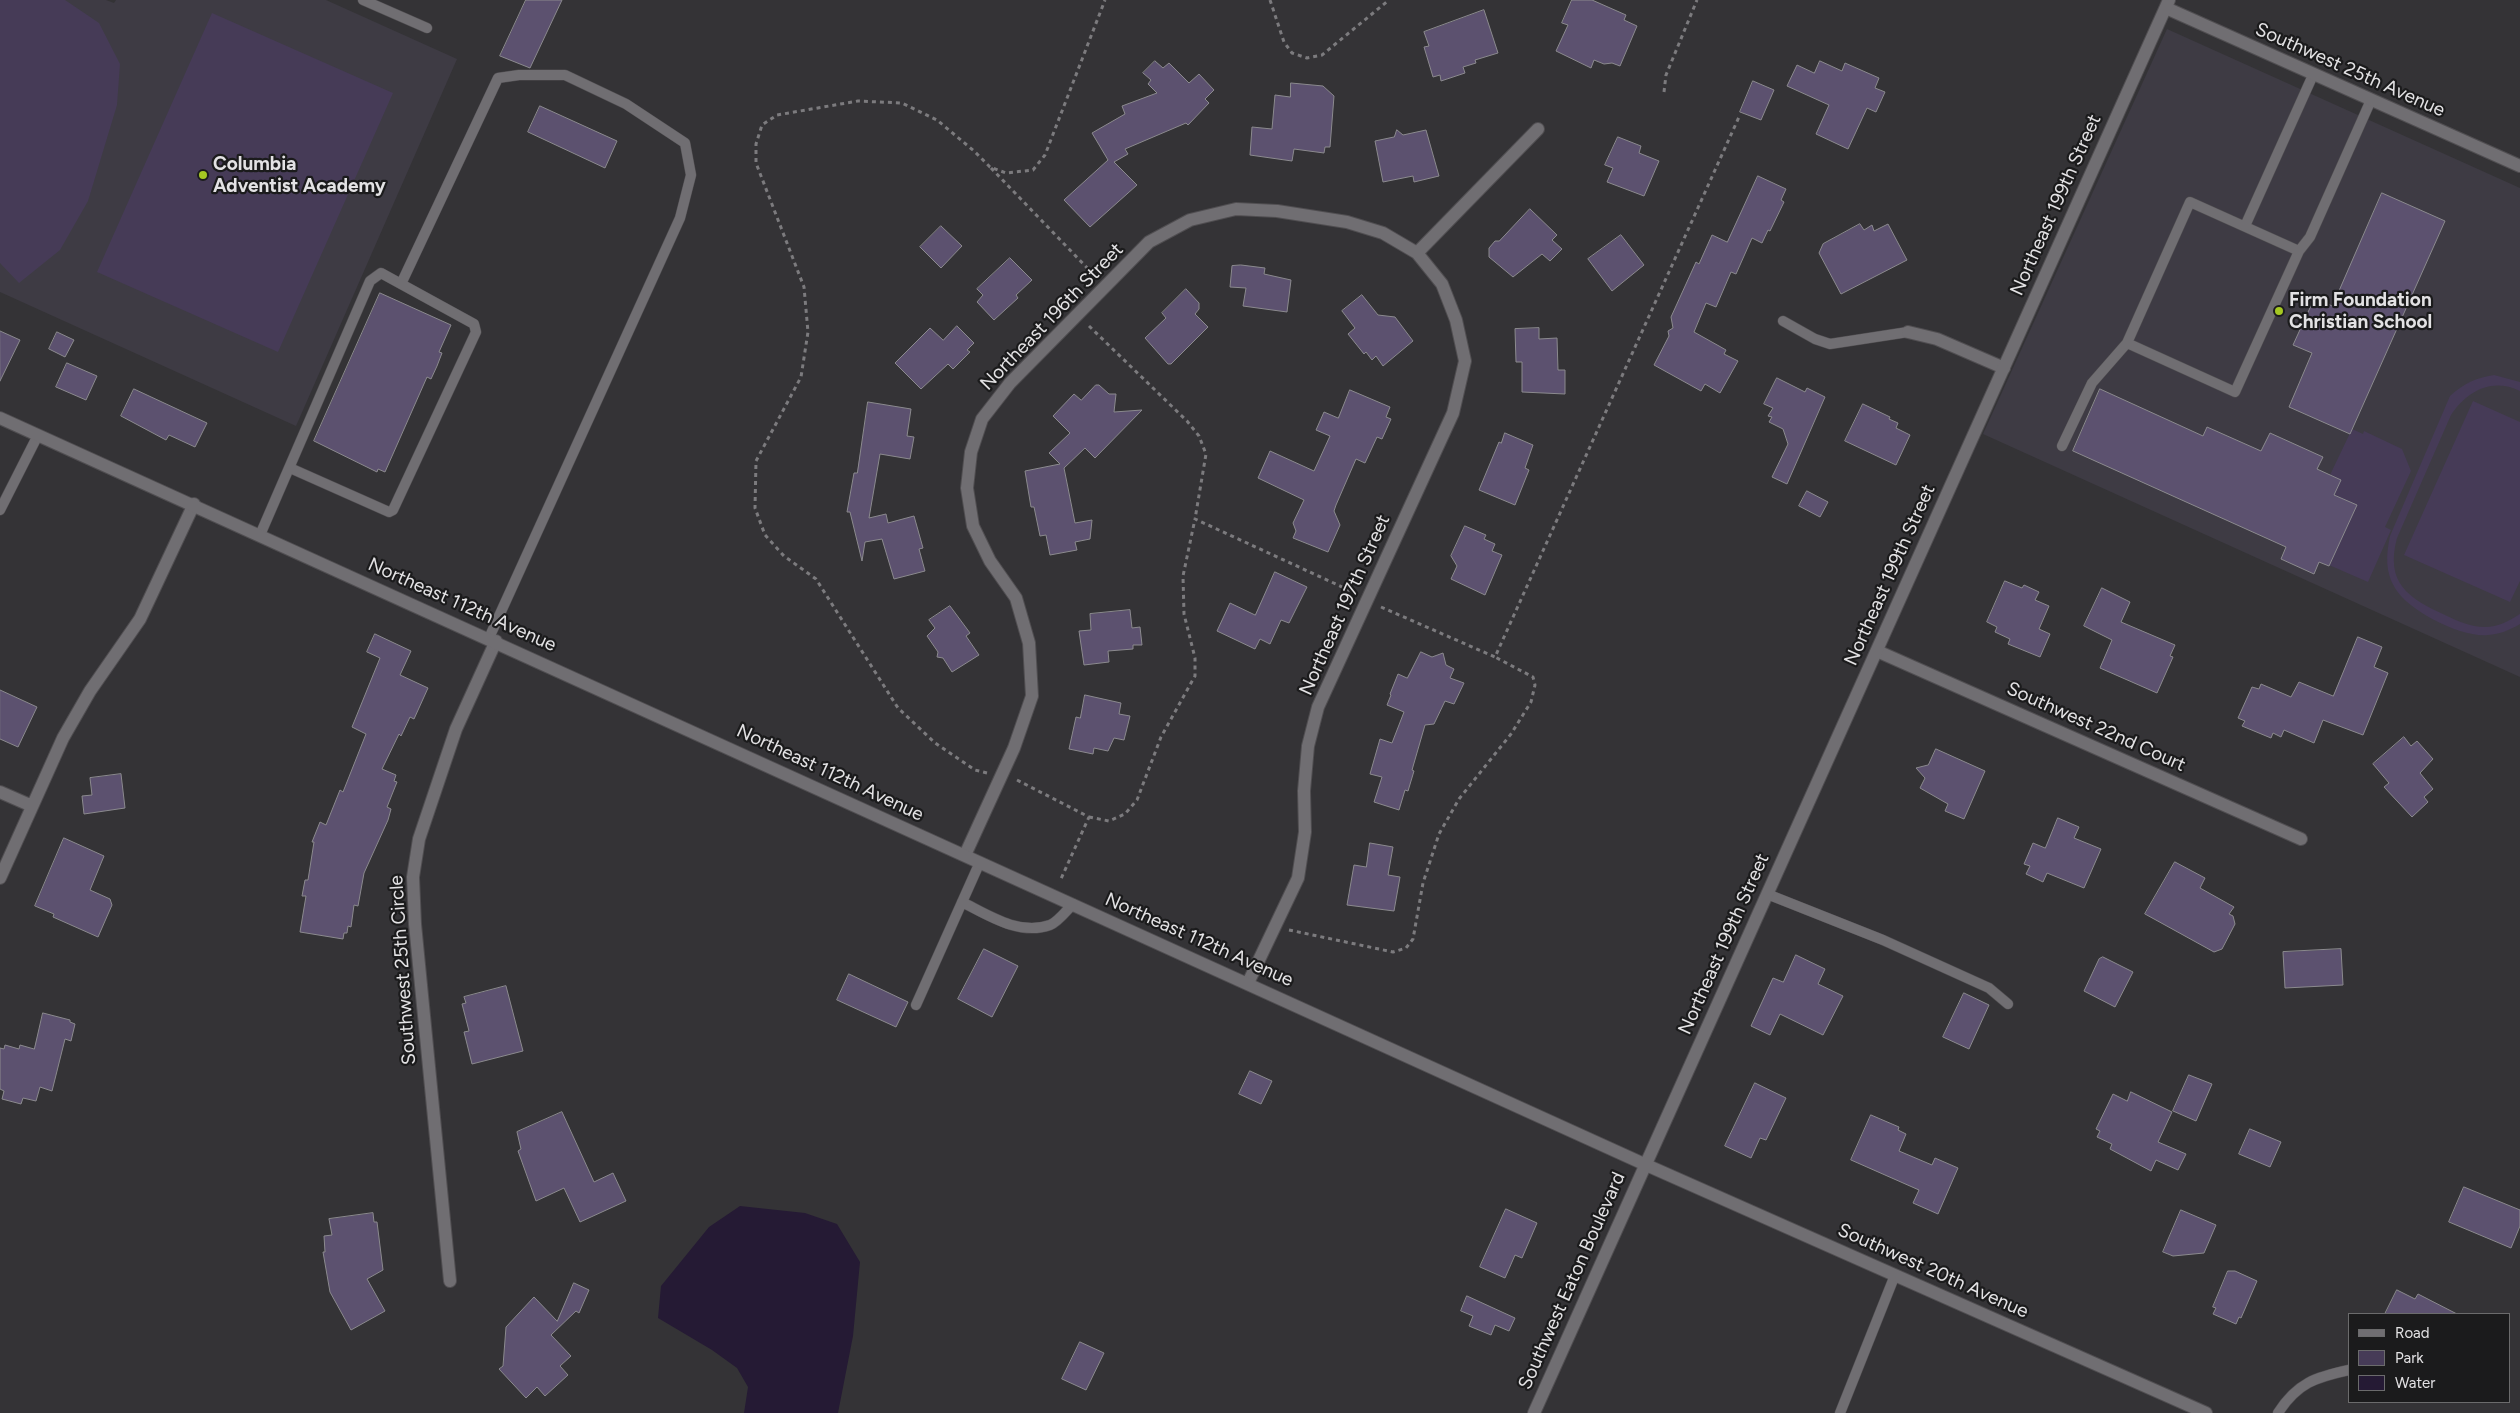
<!DOCTYPE html>
<html>
<head>
<meta charset="utf-8">
<style>
  body { margin:0 }
  #map { position:relative; width:2520px; height:1413px; overflow:hidden; background:#343336; font-family:Figtree,sans-serif }
  canvas { display:block }
  .legend { position:absolute; left:2348px; top:1313px; width:162px; height:90px; box-sizing:border-box; background:#1b1b1c; border:1px solid #6b6b6c; margin:0; padding:6px 9px; list-style:none; font-size:15px; color:#e3e2e4 }
  .legend li { display:flex; align-items:center; gap:10px; height:25px }
  .legend b { width:25px; border:1px solid #6b6b6c }
</style>
</head>
<body>
<div id="map">
<canvas width="2520" height="1413"></canvas>
<ul class="legend">
<li><b style="height:6px;background:#706e72"></b>Road</li>
<li><b style="height:14px;background:#463b57"></b>Park</li>
<li><b style="height:14px;background:#251a34"></b>Water</li>
</ul>
</div>
<script>
const g = document.querySelector('canvas').getContext('2d');
g.lineJoin = 'round';
function paint(path, color) {
  g.fillStyle = color;
  g.fill(path, 'evenodd');
}
function strokePath(path, color, width, dash) {
  g.strokeStyle = color;
  g.lineWidth = width;
  g.lineCap = dash ? 'butt' : 'round';
  g.setLineDash(dash || []);
  g.stroke(path);
}
function label(font, color, halo, rows, align = 'center') {
  g.font = font + ' Figtree,sans-serif';
  g.lineWidth = 4.5;
  g.setLineDash([]);
  g.textBaseline = 'middle';
  g.strokeStyle = halo;
  g.fillStyle = color;
  for (const [text, x, y, turn = 0] of rows) {
    g.save();
    g.translate(x, y);
    g.rotate((+turn || 0) * Math.PI / 180);
    g.textAlign = isNaN(turn) ? turn : align;
    if (halo) g.strokeText(text, 0, 0);
    g.fillText(text, 0, 0);
    g.restore();
  }
}
paint(new Path2D(`
  M 0,0 L 106,0 L 114,3 L 116,0 L 326,0 L 457,59 L 296,426 L 0,292 Z
  M 2167,29 L 2520,188 L 2520,677 L 1983,434 Z`), '#3e3b44');
paint(new Path2D(`
  M 0,0 L 65,0 L 99,23 L 120,64 L 117,105 L 88,201 L 60,250 L 19,283 L 0,263 Z
  M 212,13 L 393,93 L 278,352 L 97,272 Z
  M 2494,375 L 2520,382 L 2520,391 C 2492,377 2467,391 2451,415 L 2397,538 C 2385,583 2408,598 2445,615 C 2458,621 2470,627 2485,627 C 2498,627 2509,621 2520,614 L 2520,624 C 2510,630 2500,634 2488,635 C 2462,638 2408,611 2395,588 C 2385,572 2386,555 2390,536 L 2450,396 C 2464,383 2476,378 2494,375 Z
  M 2473,401 L 2520,422 L 2520,581 L 2510,602 L 2404,555 Z
  M 2352,429 L 2363,434 L 2364,431 L 2402,449 L 2411,471 L 2385,527 L 2391,530 L 2368,582 L 2329,565 L 2356,505 L 2334,495 L 2341,480 L 2330,475 Z`), '#463b57');
paint(new Path2D(`
  M 740,1206 L 805,1213 L 837,1224 L 860,1262 L 853,1336 L 838,1413 L 744,1413 L 748,1387 L 737,1368 L 712,1350 L 658,1318 L 661,1286 L 709,1227 Z`), '#251a34');
const building = new Path2D(`
  M 526,0 L 562,0 L 530,68 L 500,56 Z
  M 1572,0 L 1592,0 L 1626,15 L 1624,20 L 1637,26 L 1620,66 L 1612,63 L 1604,64 L 1594,60 L 1591,68 L 1556,51 L 1568,25 L 1562,23 Z
  M 1484,10 L 1498,53 L 1475,60 L 1476,63 L 1463,67 L 1465,73 L 1441,81 L 1440,75 L 1433,77 L 1424,47 L 1429,46 L 1424,32 Z
  M 1155,61 L 1163,68 L 1169,63 L 1189,83 L 1199,74 L 1214,90 L 1205,99 L 1209,103 L 1188,125 L 1186,123 L 1125,149 L 1128,154 L 1114,162 L 1137,185 L 1090,227 L 1064,200 L 1108,160 L 1092,133 L 1125,114 L 1122,106 L 1157,93 L 1148,84 L 1151,80 L 1143,73 Z
  M 1820,61 L 1842,71 L 1845,63 L 1879,78 L 1875,88 L 1885,92 L 1876,112 L 1867,108 L 1848,149 L 1816,134 L 1829,105 L 1787,86 L 1797,65 L 1814,73 Z
  M 1753,81 L 1774,90 L 1761,120 L 1740,112 Z
  M 1291,83 L 1323,86 L 1334,96 L 1330,147 L 1325,147 L 1324,153 L 1294,149 L 1292,161 L 1250,155 L 1252,127 L 1272,129 L 1275,95 L 1290,97 Z
  M 540,106 L 617,141 L 605,168 L 528,132 Z
  M 1397,130 L 1403,135 L 1426,130 L 1439,176 L 1414,182 L 1413,176 L 1383,182 L 1375,141 L 1394,137 Z
  M 1618,137 L 1641,146 L 1639,153 L 1659,161 L 1644,196 L 1607,182 L 1613,168 L 1605,165 Z
  M 1758,176 L 1786,189 L 1781,200 L 1784,202 L 1770,231 L 1768,230 L 1762,243 L 1752,238 L 1736,274 L 1731,272 L 1716,307 L 1706,303 L 1694,332 L 1719,346 L 1726,350 L 1724,354 L 1738,361 L 1720,393 L 1705,384 L 1701,391 L 1654,365 L 1669,336 L 1668,331 L 1673,328 L 1671,317 L 1696,262 L 1699,264 L 1712,235 L 1727,242 Z
  M 2382,193 L 2445,221 L 2350,434 L 2289,407 L 2312,353 L 2293,345 L 2315,297 L 2332,306 Z
  M 1530,209 L 1557,235 L 1552,240 L 1562,249 L 1550,261 L 1542,254 L 1513,277 L 1489,257 L 1489,248 L 1495,241 L 1499,241 Z
  M 1860,224 L 1864,230 L 1872,225 L 1874,231 L 1888,224 L 1907,260 L 1841,294 L 1819,253 L 1823,244 Z
  M 941,226 L 962,246 L 941,268 L 920,247 Z
  M 1621,235 L 1644,265 L 1612,291 L 1588,259 Z
  M 1010,258 L 1032,280 L 1016,295 L 1018,298 L 994,320 L 977,302 L 983,295 L 977,289 Z
  M 1241,265 L 1265,268 L 1264,274 L 1291,280 L 1287,312 L 1243,306 L 1246,288 L 1230,287 L 1232,266 Z
  M 1186,289 L 1199,303 L 1199,309 L 1195,314 L 1208,327 L 1171,364 L 1168,364 L 1145,338 L 1166,318 L 1162,313 Z
  M 380,293 L 451,325 L 439,352 L 442,353 L 437,366 L 431,379 L 427,377 L 385,472 L 378,469 L 377,472 L 314,441 Z
  M 1362,295 L 1378,315 L 1395,317 L 1413,341 L 1383,366 L 1376,356 L 1372,360 L 1366,352 L 1364,354 L 1348,334 L 1355,328 L 1342,311 Z
  M 957,326 L 974,343 L 967,350 L 970,352 L 953,369 L 948,364 L 921,389 L 895,363 L 930,328 L 943,340 Z
  M 1539,328 L 1539,339 L 1557,338 L 1558,370 L 1565,370 L 1565,394 L 1522,392 L 1522,362 L 1516,362 L 1515,329 Z
  M 0,331 L 20,340 L 0,381 Z
  M 57,332 L 74,340 L 65,357 L 49,349 Z
  M 67,363 L 97,376 L 86,400 L 56,387 Z
  M 1777,378 L 1805,392 L 1807,388 L 1825,397 L 1787,484 L 1772,477 L 1788,444 L 1783,429 L 1769,422 L 1772,417 L 1768,416 L 1773,408 L 1764,404 Z
  M 1096,385 L 1099,385 L 1109,394 L 1116,394 L 1114,412 L 1142,410 L 1095,458 L 1085,448 L 1064,468 L 1075,523 L 1092,520 L 1090,539 L 1075,542 L 1077,550 L 1050,555 L 1046,535 L 1040,536 L 1034,507 L 1031,507 L 1025,471 L 1060,464 L 1049,453 L 1070,433 L 1053,416 L 1074,394 L 1081,400 Z
  M 134,389 L 207,423 L 195,447 L 169,435 L 166,440 L 121,416 Z
  M 2100,389 L 2203,436 L 2207,427 L 2261,451 L 2270,433 L 2323,457 L 2317,469 L 2341,480 L 2334,495 L 2357,505 L 2329,566 L 2319,562 L 2314,574 L 2281,559 L 2286,547 L 2073,451 Z
  M 1350,390 L 1390,407 L 1386,417 L 1391,419 L 1382,439 L 1377,437 L 1365,463 L 1356,459 L 1336,505 L 1334,511 L 1340,525 L 1328,552 L 1293,538 L 1296,531 L 1293,523 L 1304,500 L 1258,478 L 1270,451 L 1314,471 L 1330,436 L 1316,430 L 1324,412 L 1338,418 Z
  M 868,402 L 911,409 L 907,436 L 914,437 L 910,459 L 880,454 L 869,518 L 886,514 L 888,523 L 914,516 L 923,548 L 919,549 L 925,571 L 894,579 L 882,539 L 865,542 L 862,561 L 850,512 L 847,512 L 854,473 L 857,473 Z
  M 1863,404 L 1890,417 L 1889,419 L 1898,423 L 1896,428 L 1910,435 L 1896,465 L 1845,441 Z
  M 1505,433 L 1533,445 L 1525,468 L 1529,470 L 1515,505 L 1479,490 L 1499,442 L 1501,443 Z
  M 1807,491 L 1828,502 L 1820,517 L 1799,506 Z
  M 1465,526 L 1486,535 L 1484,539 L 1495,544 L 1492,551 L 1502,555 L 1485,595 L 1451,579 L 1457,566 L 1451,556 Z
  M 1275,572 L 1307,587 L 1289,623 L 1281,620 L 1270,644 L 1260,639 L 1255,649 L 1217,631 L 1230,603 L 1255,615 Z
  M 2005,581 L 2022,588 L 2024,585 L 2039,592 L 2035,600 L 2049,606 L 2039,629 L 2050,634 L 2040,657 L 2008,644 L 2010,639 L 1995,632 L 1997,627 L 1987,622 Z
  M 2102,588 L 2130,602 L 2121,622 L 2175,645 L 2170,656 L 2173,657 L 2157,693 L 2100,668 L 2112,640 L 2084,626 Z
  M 950,606 L 970,633 L 966,636 L 979,655 L 952,672 L 943,658 L 937,657 L 938,652 L 927,636 L 935,628 L 929,620 Z
  M 1130,610 L 1132,628 L 1140,627 L 1142,645 L 1133,645 L 1133,649 L 1108,651 L 1109,662 L 1084,665 L 1079,631 L 1091,630 L 1090,614 Z
  M 375,634 L 411,651 L 400,675 L 428,688 L 414,719 L 410,717 L 401,736 L 399,734 L 382,769 L 396,775 L 394,781 L 397,782 L 387,807 L 391,809 L 388,820 L 364,873 L 358,906 L 354,905 L 351,927 L 348,926 L 347,933 L 344,933 L 343,939 L 300,932 L 306,896 L 302,896 L 305,880 L 308,880 L 314,842 L 312,842 L 320,822 L 326,825 L 340,790 L 343,792 L 366,734 L 352,727 L 380,658 L 367,652 Z
  M 2358,637 L 2382,647 L 2374,667 L 2388,673 L 2363,735 L 2323,720 L 2314,743 L 2284,730 L 2281,737 L 2273,733 L 2271,738 L 2242,726 L 2245,721 L 2238,718 L 2252,687 L 2259,689 L 2261,684 L 2291,697 L 2299,682 L 2333,696 Z
  M 1421,652 L 1432,657 L 1443,653 L 1446,665 L 1454,669 L 1450,678 L 1464,683 L 1454,704 L 1445,701 L 1434,724 L 1425,725 L 1412,770 L 1414,771 L 1408,791 L 1405,790 L 1399,810 L 1374,802 L 1382,777 L 1370,774 L 1380,739 L 1392,743 L 1404,712 L 1387,705 L 1391,695 L 1390,694 L 1398,674 L 1407,678 Z
  M 0,690 L 37,707 L 18,747 L 0,739 Z
  M 1085,695 L 1121,703 L 1119,714 L 1130,716 L 1124,740 L 1114,738 L 1108,751 L 1094,748 L 1093,754 L 1069,749 L 1076,717 L 1080,718 Z
  M 2404,737 L 2411,746 L 2417,741 L 2433,759 L 2420,773 L 2433,789 L 2424,797 L 2428,802 L 2412,817 L 2384,787 L 2389,783 L 2373,764 Z
  M 1936,749 L 1985,771 L 1964,819 L 1945,811 L 1948,804 L 1920,788 L 1925,778 L 1916,768 L 1928,765 Z
  M 121,774 L 125,808 L 84,814 L 82,796 L 92,795 L 90,778 Z
  M 2058,818 L 2079,827 L 2074,838 L 2101,849 L 2084,888 L 2047,873 L 2043,882 L 2026,874 L 2030,866 L 2024,864 L 2033,843 L 2045,848 Z
  M 64,838 L 104,856 L 90,890 L 110,899 L 112,905 L 98,937 L 53,917 L 54,914 L 35,906 Z
  M 1370,843 L 1393,847 L 1388,875 L 1400,877 L 1394,911 L 1347,905 L 1354,865 L 1366,867 Z
  M 2175,862 L 2205,878 L 2200,888 L 2234,907 L 2229,914 L 2233,916 L 2235,924 L 2222,949 L 2214,952 L 2145,914 Z
  M 984,949 L 1018,966 L 992,1017 L 958,999 Z
  M 2341,949 L 2343,985 L 2285,988 L 2283,952 Z
  M 1796,955 L 1825,969 L 1818,984 L 1843,996 L 1823,1035 L 1780,1014 L 1770,1035 L 1751,1026 L 1773,978 L 1783,982 Z
  M 2103,957 L 2133,972 L 2115,1007 L 2084,991 L 2099,959 Z
  M 849,974 L 908,1002 L 896,1027 L 837,1000 Z
  M 506,986 L 523,1051 L 472,1064 L 464,1032 L 469,1031 L 462,1004 L 466,1003 L 464,997 Z
  M 1964,993 L 1989,1005 L 1969,1049 L 1943,1037 Z
  M 43,1013 L 70,1020 L 70,1022 L 75,1024 L 71,1041 L 65,1039 L 52,1091 L 40,1087 L 36,1101 L 23,1098 L 21,1104 L 2,1099 L 4,1091 L 0,1089 L 0,1048 L 4,1049 L 5,1045 L 19,1049 L 20,1045 L 34,1049 Z
  M 1250,1071 L 1272,1081 L 1261,1104 L 1239,1094 Z
  M 2189,1075 L 2212,1084 L 2196,1121 L 2173,1111 Z
  M 1755,1083 L 1786,1098 L 1766,1140 L 1760,1138 L 1751,1158 L 1725,1146 Z
  M 2131,1092 L 2172,1112 L 2158,1142 L 2186,1154 L 2178,1170 L 2156,1160 L 2151,1171 L 2110,1149 L 2112,1144 L 2097,1137 L 2100,1131 L 2096,1129 L 2113,1094 L 2127,1101 Z
  M 562,1112 L 594,1182 L 613,1173 L 626,1201 L 580,1222 L 564,1188 L 536,1201 L 518,1151 L 521,1149 L 517,1132 Z
  M 1871,1115 L 1899,1127 L 1898,1130 L 1906,1134 L 1899,1151 L 1932,1165 L 1935,1158 L 1958,1168 L 1938,1214 L 1913,1203 L 1919,1190 L 1851,1160 Z
  M 2250,1129 L 2281,1142 L 2270,1167 L 2239,1154 Z
  M 2464,1187 L 2520,1210 L 2520,1226 L 2511,1248 L 2449,1222 Z
  M 1506,1209 L 1537,1223 L 1522,1258 L 1515,1255 L 1505,1278 L 1480,1267 Z
  M 2181,1210 L 2216,1225 L 2204,1253 L 2173,1256 L 2163,1252 Z
  M 373,1213 L 374,1222 L 377,1222 L 383,1270 L 367,1279 L 385,1311 L 351,1330 L 330,1292 L 323,1252 L 325,1252 L 324,1236 L 332,1235 L 329,1219 Z
  M 2228,1271 L 2235,1271 L 2257,1281 L 2241,1318 L 2239,1317 L 2236,1324 L 2213,1314 L 2216,1308 L 2213,1307 Z
  M 574,1283 L 589,1290 L 579,1313 L 576,1311 L 551,1335 L 571,1356 L 560,1366 L 568,1375 L 545,1396 L 537,1387 L 526,1398 L 499,1369 L 503,1366 L 506,1327 L 534,1297 L 557,1321 Z
  M 2397,1290 L 2415,1299 L 2418,1294 L 2457,1314 L 2385,1314 Z
  M 1467,1296 L 1515,1318 L 1509,1331 L 1495,1325 L 1491,1335 L 1469,1326 L 1473,1316 L 1461,1311 Z
  M 1080,1342 L 1104,1353 L 1086,1390 L 1062,1379 Z`);
paint(building, '#5c516f');
strokePath(building, '#8b8a8e', 1);
const lane = new Path2D(`
  M 363,0 L 427,28
  M 2245,226 L 2313,75
  M 2299,251 L 2190,202 L 2127,343 L 2235,392 L 2299,251 L 2310,237 L 2371,100
  M 401,284 L 498,78 L 519,75 L 565,75 L 626,104 L 685,143 L 691,175 L 680,218 L 489,638
  M 1783,321 L 1815,339 L 1830,344 L 1908,332
  M 2062,446 L 2092,383 L 2127,343
  M 0,510 L 38,435
  M 260,535 L 370,281 L 381,273 L 474,324 L 476,332 L 393,510 L 389,512 L 290,468
  M 1767,894 L 1883,940 L 1989,988 L 2008,1004
  M 962,902 C 988,915 1019,936 1050,925 C 1058,922 1067,910 1073,904
  M 916,1005 L 980,862
  M 1840,1413 L 1895,1275
  M 2278,1413 C 2297,1383 2316,1377 2349,1370`);
const street = new Path2D(`
  M 2166,8 L 2520,166
  M 1417,253 L 1538,129
  M 1908,332 L 1937,339 L 2004,368
  M 1877,651 L 2301,839
  M 0,792 L 32,806
  M 965,855 L 1014,748 L 1032,696 L 1029,643 L 1016,598 L 990,561 L 973,526 L 967,488 L 971,452 L 982,419 L 1010,383 L 1149,242 L 1190,220 L 1236,209 L 1277,211 L 1347,222 L 1383,233 L 1417,253 L 1442,284 L 1456,320 L 1465,361 L 1453,413 L 1318,707 L 1308,746 L 1304,791 L 1305,832 L 1298,878 L 1248,983
  M 0,878 L 63,738 L 90,691 L 140,619 L 194,504
  M 450,1281 L 415,924 L 413,877 L 419,839 L 456,729 L 496,641`);
const secondary = new Path2D(`
  M 0,418 L 1644,1164 L 2206,1413
  M 1534,1413 L 2169,0`);
strokePath(lane, '#504e51', 11);
strokePath(street, '#504e51', 14);
strokePath(secondary, '#504e51', 14);
strokePath(new Path2D(`
  M 1270,0 L 1284,42 L 1292,53 L 1307,58 L 1322,55 L 1389,0
  M 1664,92 L 1666,75 L 1697,0
  M 991,168 L 1094,275
  M 1089,326 L 1187,421 L 1199,436 L 1206,454 L 1195,519
  M 1381,607 L 1495,657 L 1739,117
  M 987,773 L 975,770 L 935,743 L 898,708 L 816,579 L 784,556 L 765,535 L 755,508 L 756,461 L 801,377 L 808,332 L 804,287 L 756,163 L 756,144 L 762,125 L 777,115 L 858,101 L 902,103 L 937,120 L 974,151 L 990,167 L 1006,173 L 1033,170 L 1045,155 L 1105,0
  M 1017,780 L 1089,817 L 1060,881
  M 1089,817 L 1109,821 L 1125,814 L 1137,800 L 1161,737 L 1195,676 L 1195,658 L 1184,614 L 1183,576 L 1195,519 L 1353,592
  M 1289,930 L 1393,952 L 1406,948 L 1413,939 L 1423,883 L 1439,834 L 1459,799 L 1511,734 L 1531,702 L 1535,685 L 1533,677 L 1495,657`), '#7c7b7e', 3, [4, 4]);
strokePath(lane, '#706e72', 10);
strokePath(street, '#706e72', 12);
strokePath(secondary, '#706e72', 12);
for (const [x, y, r, color] of [
  [203,175,5,"#a5c822"],
  [2279,311,5,"#a5c822"]
]) {
  const dot = new Path2D();
  dot.arc(x, y, r, 0, 2 * Math.PI);
  g.fillStyle = color;
  g.fill(dot);
  strokePath(dot, '#1b1b1c', 2);
}
label('19px', '#e3e2e4', '#1b1b1c', [
  ["Southwest 25th Avenue",2350,70,24],
  ["Northeast 199th Street",2056,205,-66],
  ["Northeast 196th Street",1052,317,-46],
  ["Northeast 199th Street",1890,575,-66],
  ["Northeast 112th Avenue",462,605,24],
  ["Northeast 197th Street",1345,605,-66],
  ["Southwest 22nd Court",2096,727,24],
  ["Northeast 112th Avenue",830,773,25],
  ["Northeast 112th Avenue",1199,940,24],
  ["Northeast 199th Street",1724,944,-66],
  ["Southwest 25th Circle",403,970,-94],
  ["Southwest 20th Avenue",1933,1271,24],
  ["Southwest Eaton Boulevard",1572,1281,-66]
]);
label('bold 19px', '#e3e2e4', '#1b1b1c', [
  ["Columbia",213,164],
  ["Adventist Academy",213,186],
  ["Firm Foundation",2289,300],
  ["Christian School",2289,322]
], 'left');
</script>
</body>
</html>
